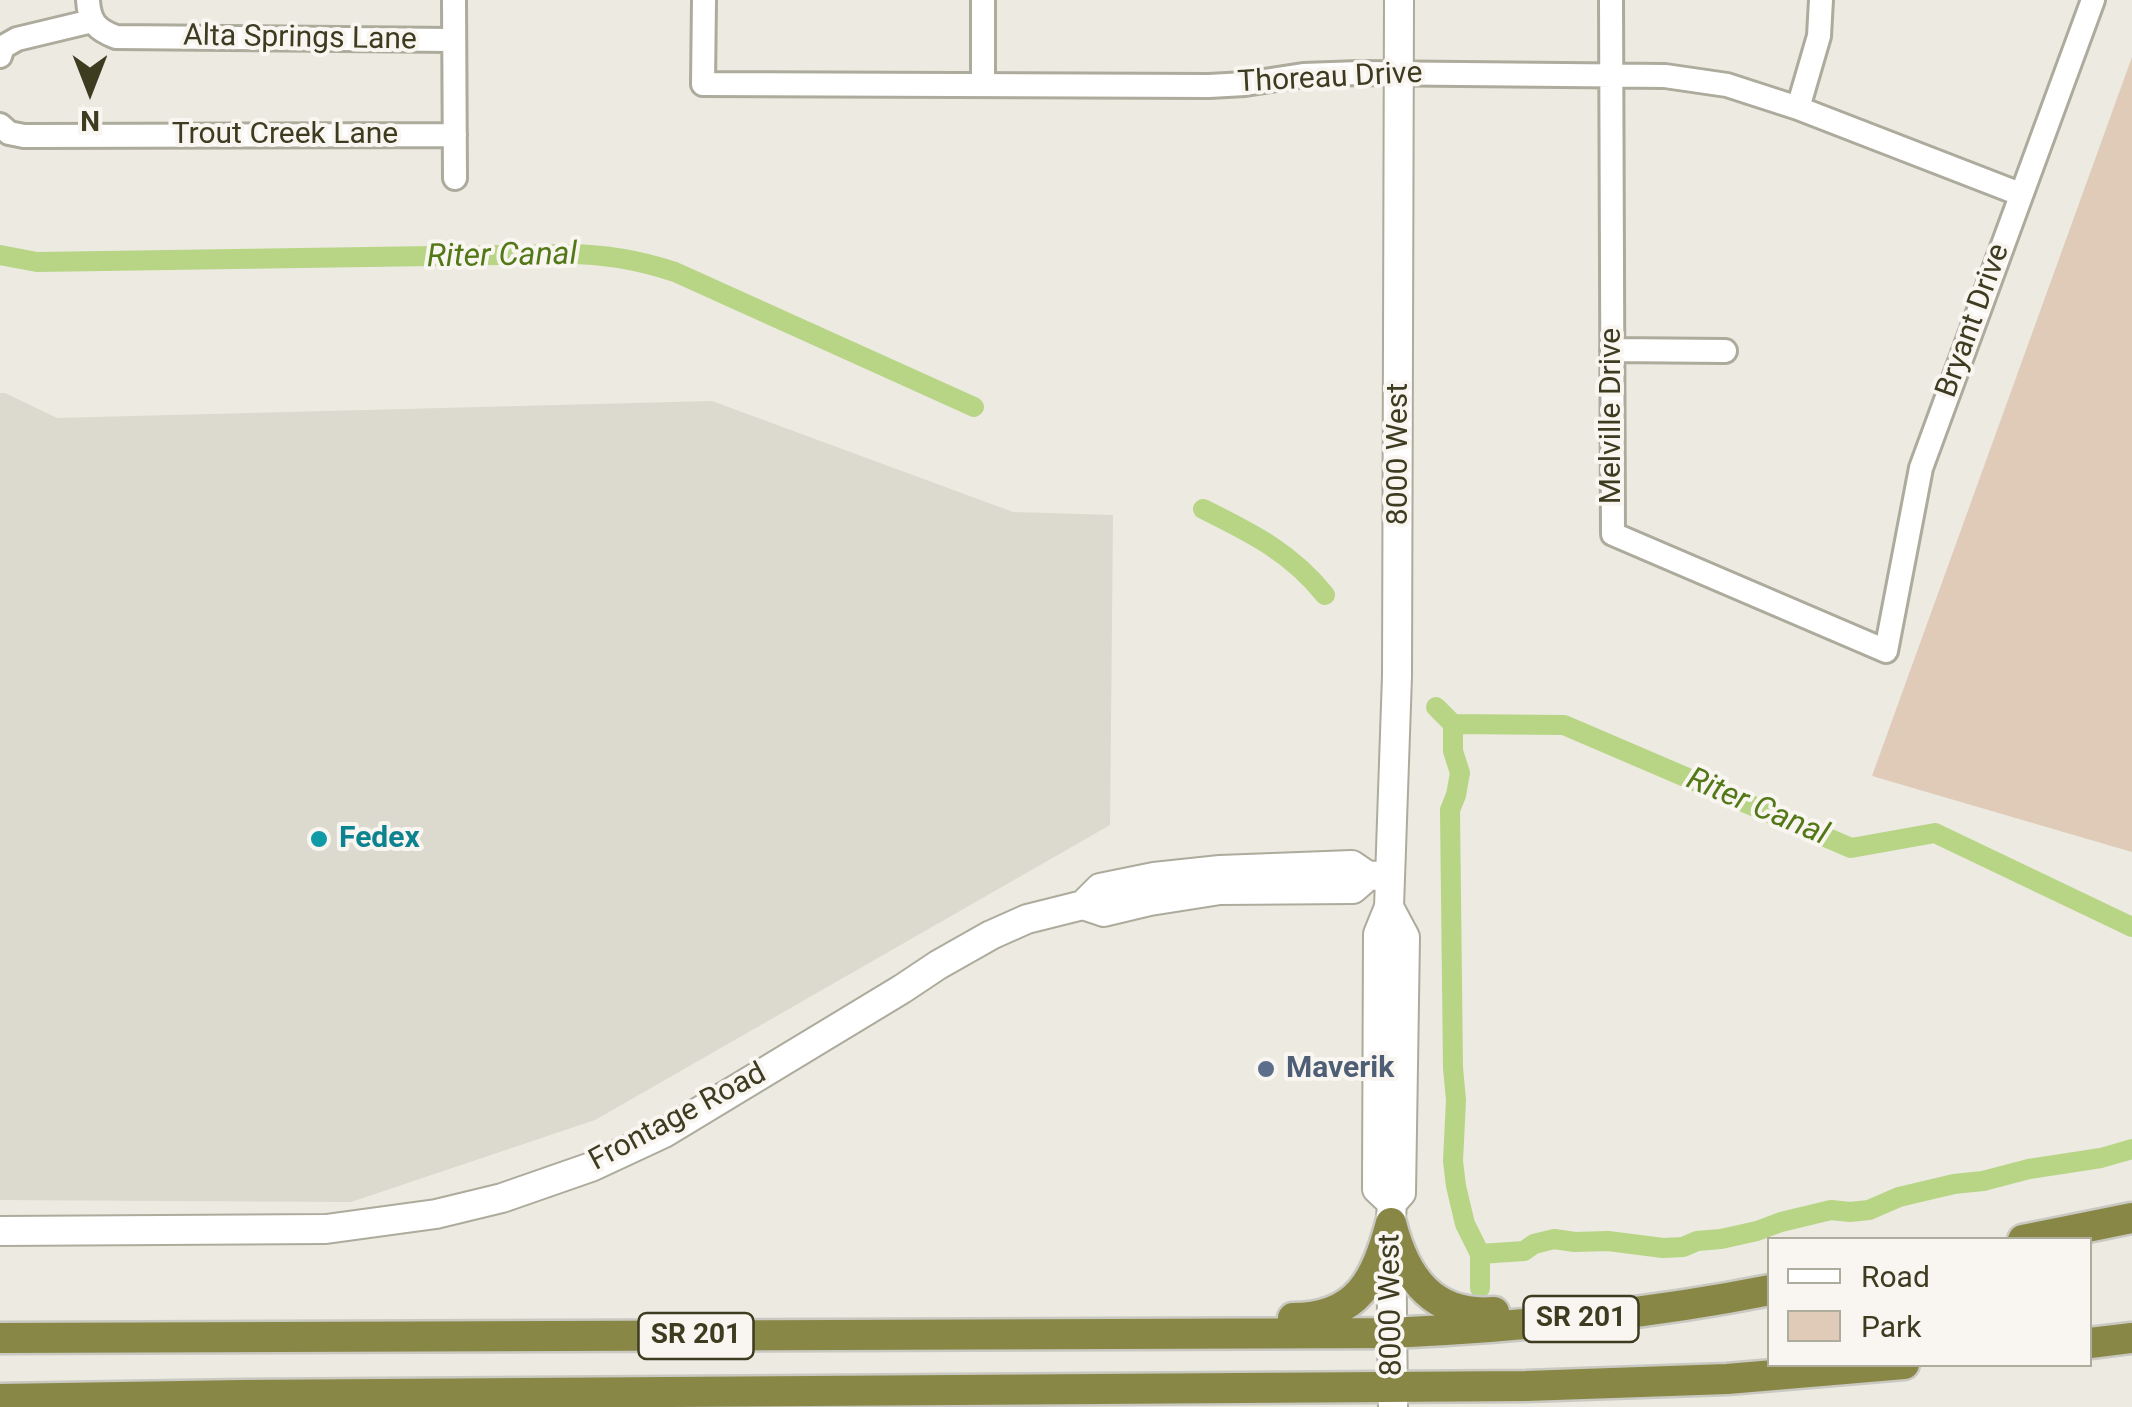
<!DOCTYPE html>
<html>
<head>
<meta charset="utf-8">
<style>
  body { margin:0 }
  #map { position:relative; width:2132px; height:1407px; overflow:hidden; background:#eceae1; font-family:Roboto,sans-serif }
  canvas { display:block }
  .legend { position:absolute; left:1767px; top:1237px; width:325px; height:130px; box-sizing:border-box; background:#f9f6f1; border:2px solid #aeac9d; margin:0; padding:12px 18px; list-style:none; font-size:30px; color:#3e3c20 }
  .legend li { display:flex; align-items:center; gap:20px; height:50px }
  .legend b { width:50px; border:2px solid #aeac9d }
  .north { position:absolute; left:40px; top:40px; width:100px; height:100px; -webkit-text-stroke:8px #f9f6f1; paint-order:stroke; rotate:180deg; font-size:28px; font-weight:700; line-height:40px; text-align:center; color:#3e3c20 }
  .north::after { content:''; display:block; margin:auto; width:35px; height:45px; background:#3e3c20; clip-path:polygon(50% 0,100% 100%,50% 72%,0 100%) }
</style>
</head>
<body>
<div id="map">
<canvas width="2132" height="1407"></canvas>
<ul class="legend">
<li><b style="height:12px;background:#fff"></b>Road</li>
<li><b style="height:28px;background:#dfcbb8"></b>Park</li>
</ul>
<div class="north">N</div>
</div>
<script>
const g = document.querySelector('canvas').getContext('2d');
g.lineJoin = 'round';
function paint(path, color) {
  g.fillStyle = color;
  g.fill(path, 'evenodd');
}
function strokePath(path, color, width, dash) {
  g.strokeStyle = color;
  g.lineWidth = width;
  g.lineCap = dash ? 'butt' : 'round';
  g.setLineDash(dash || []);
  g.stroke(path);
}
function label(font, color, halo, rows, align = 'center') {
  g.font = font + ' Roboto,sans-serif';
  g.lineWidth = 8;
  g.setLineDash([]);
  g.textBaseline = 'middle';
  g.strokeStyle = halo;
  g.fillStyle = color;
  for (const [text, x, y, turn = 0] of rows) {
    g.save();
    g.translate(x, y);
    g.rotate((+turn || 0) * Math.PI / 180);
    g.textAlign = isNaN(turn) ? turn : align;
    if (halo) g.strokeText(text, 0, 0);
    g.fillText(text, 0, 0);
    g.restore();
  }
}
paint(new Path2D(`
  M 0,393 L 5,393 L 57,418 L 712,401 L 1013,512 L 1113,515 L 1110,825 L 595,1120 L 351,1202 L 0,1200 Z`), '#dcd9cf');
paint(new Path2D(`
  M 2132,57 L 2132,852 L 1872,776 Z`), '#dfcbb8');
strokePath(new Path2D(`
  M 0,255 L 37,262 L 566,254 C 604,254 639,260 675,272 L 974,407
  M 1203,509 C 1251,533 1291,552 1325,595
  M 1436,707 L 1453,724 L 1564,725 L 1851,848 L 1935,833 L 2132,927
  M 1453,724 L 1453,751 L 1460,773 L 1456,795 L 1450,810 L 1453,1068 L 1456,1100 L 1453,1161 L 1456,1186 L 1465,1224 L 1480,1254 L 1480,1288
  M 1480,1254 L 1524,1251 L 1534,1244 L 1554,1239 L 1575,1242 L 1608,1241 L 1663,1248 L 1683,1247 L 1697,1241 L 1721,1239 L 1757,1231 L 1781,1222 L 1831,1210 L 1850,1212 L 1869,1210 L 1899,1197 L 1954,1184 L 1983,1181 L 2029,1169 L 2101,1158 L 2132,1149`), '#b7d585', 20);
const minor = new Path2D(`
  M 88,0 C 89,22 97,30 116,37 L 453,40
  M 454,0 L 455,178
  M 704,0 L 703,84 L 1209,86 L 1245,84 L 1303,75 L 1360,73 L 1665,76 L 1727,85 L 1798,108 L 2020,194
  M 983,0 L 983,85
  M 1611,0 L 1613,534 L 1886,651 L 1921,468 L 2093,0
  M 0,56 L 3,47 L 17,39 L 92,21
  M 1798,108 L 1819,36 L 1821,0
  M 0,125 L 9,133 L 24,136 L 455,135
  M 1612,350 L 1725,351`);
const tertiary = new Path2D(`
  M 1083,905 L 1104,912 L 1150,901 L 1220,890 L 1353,889 L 1368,876
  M 1389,907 L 1405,937 L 1401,1193 L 1392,1203 L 1391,1218 L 1393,1407
  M 1392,1203 L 1377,1189 L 1378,934 L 1389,907 L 1397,676 L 1399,0
  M 0,1231 L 326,1229 L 436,1214 L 502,1198 L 591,1167 L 664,1133 L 902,989 L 938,965 L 991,935 L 1027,919 L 1083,905 L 1100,888 L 1154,877 L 1220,870 L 1352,865 L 1368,876 L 1389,875`);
const trunk = new Path2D(`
  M 1391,1223 C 1405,1278 1433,1317 1494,1312
  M 2023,1240 L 2132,1218
  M 1293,1318 C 1358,1318 1376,1279 1391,1223
  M 0,1338 L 1391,1333 C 1519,1327 1645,1315 1770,1290
  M 2090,1343 L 2132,1338
  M 0,1399 L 242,1395 L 1526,1386 L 1727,1379 L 1904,1364`);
strokePath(minor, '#adab9c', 28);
strokePath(tertiary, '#adab9c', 32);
strokePath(trunk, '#c9c8c1', 35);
strokePath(minor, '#fff', 22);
strokePath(tertiary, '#fff', 28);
strokePath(trunk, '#888746', 30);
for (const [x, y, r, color] of [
  [319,839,10,"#0f9aa8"],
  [1266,1069,10,"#5c6f8a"]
]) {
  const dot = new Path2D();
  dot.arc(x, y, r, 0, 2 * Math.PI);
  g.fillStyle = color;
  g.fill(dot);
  strokePath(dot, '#f9f6f1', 4);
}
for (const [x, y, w] of [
  [1581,1319,115],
  [696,1336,115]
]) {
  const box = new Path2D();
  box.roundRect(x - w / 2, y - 23, w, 46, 8);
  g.fillStyle = '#f9f6f1';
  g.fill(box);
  strokePath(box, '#3e3c20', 2.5);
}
label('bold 28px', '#3e3c20', null, [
  ["SR 201",1581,1319],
  ["SR 201",696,1336]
]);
label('30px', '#3e3c20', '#f9f6f1', [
  ["Alta Springs Lane",300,39,1],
  ["Thoreau Drive",1330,79,-3],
  ["Trout Creek Lane",285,135],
  ["Bryant Drive",1974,321,-70],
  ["Melville Drive",1612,416,-90],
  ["8000 West",1399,454,-90],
  ["Frontage Road",678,1118,-28],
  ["8000 West",1392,1305,-91]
]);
label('bold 30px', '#0d838f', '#f9f6f1', [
  ["Fedex",339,839]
], 'left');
label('bold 30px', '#4e5e75', '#f9f6f1', [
  ["Maverik",1286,1069]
], 'left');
label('italic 32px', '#537817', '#f9f6f1', [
  ["Riter Canal",502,257,-1],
  ["Riter Canal",1757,808,23]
]);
</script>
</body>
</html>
